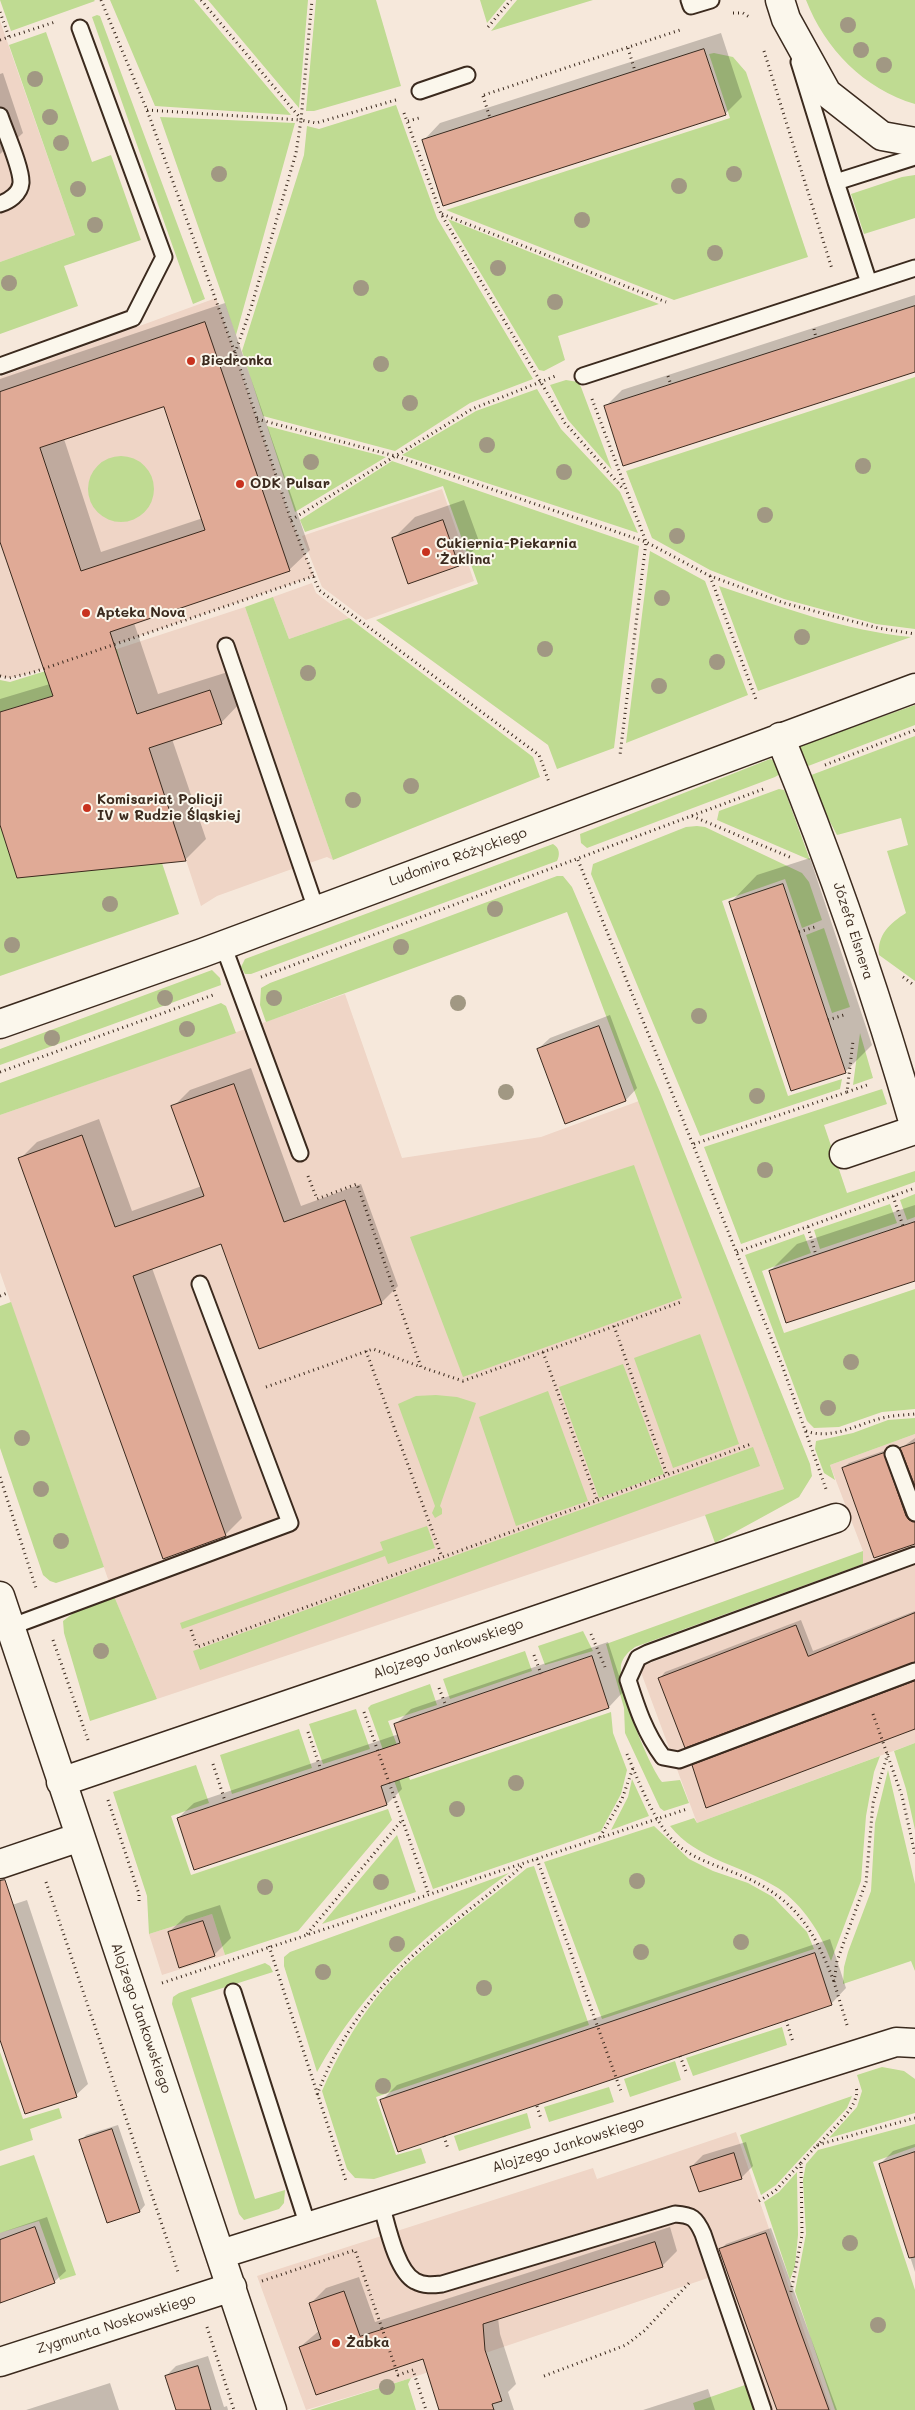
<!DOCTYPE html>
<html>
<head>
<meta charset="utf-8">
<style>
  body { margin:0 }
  canvas { display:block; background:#f6e8db }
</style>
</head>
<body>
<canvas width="915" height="2410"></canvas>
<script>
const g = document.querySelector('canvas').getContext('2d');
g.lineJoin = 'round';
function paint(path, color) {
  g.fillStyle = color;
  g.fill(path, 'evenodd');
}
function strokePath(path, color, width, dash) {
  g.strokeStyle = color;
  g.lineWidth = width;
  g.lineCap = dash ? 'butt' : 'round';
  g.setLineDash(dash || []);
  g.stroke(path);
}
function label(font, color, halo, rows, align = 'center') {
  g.font = font + ' Mali,sans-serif';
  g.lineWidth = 4;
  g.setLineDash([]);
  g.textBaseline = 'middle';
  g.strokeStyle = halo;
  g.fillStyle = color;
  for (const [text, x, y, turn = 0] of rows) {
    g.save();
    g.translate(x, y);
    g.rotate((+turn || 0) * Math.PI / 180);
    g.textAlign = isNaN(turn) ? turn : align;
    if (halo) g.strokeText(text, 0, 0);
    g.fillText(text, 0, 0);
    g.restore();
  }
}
paint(new Path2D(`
  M 0,21 L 75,235 L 0,262 Z
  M 216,298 L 291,520 L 314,576 L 34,672 L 9,678 L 0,676 L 0,377 Z
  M 442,489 L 474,581 L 366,620 L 322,587 L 302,536 Z
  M 312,583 L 316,593 L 349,618 L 289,639 L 273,597 Z
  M 245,607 L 333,860 L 327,857 L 292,869 L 217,896 L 201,906 L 117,649 Z
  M 345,994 L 402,1158 L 541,1137 L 639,1101 L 784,1489 L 157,1699 L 114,1596 L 0,1272 L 0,1115 Z
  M 915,1434 L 915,1743 L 697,1823 L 639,1667 L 869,1582 L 863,1564 L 863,1551 L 830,1465 Z
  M 212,1914 L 225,1955 L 162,1975 L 149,1934 Z
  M 736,2132 L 831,2410 L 754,2410 L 708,2278 L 411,2378 L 306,2410 L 257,2276 L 593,2168 L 597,2179 Z`), '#efd5c6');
paint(new Path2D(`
  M 0,0 L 94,0 L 95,1 L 11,31 Z
  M 110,0 L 194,0 L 291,115 L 155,106 Z
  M 208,0 L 308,0 L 299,108 Z
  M 316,0 L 376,0 L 401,86 L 314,111 L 306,111 Z
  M 480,0 L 506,0 L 487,23 Z
  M 517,0 L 593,0 L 491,31 Z
  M 806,0 L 915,0 L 915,104 C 864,89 825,49 806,0 Z
  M 97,15 L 100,16 L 205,299 L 193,304 L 92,17 Z
  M 46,32 L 92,162 L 111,155 L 141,240 L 64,266 L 78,306 L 0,334 L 0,262 L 75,235 L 9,45 Z
  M 714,53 L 733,57 L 746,72 L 808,257 L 674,300 L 446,210 L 730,118 L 709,54 Z
  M 396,105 L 437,218 L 533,379 L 470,403 L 395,451 L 263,416 L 242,351 L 304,155 L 307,126 L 319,129 Z
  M 160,117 L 295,123 L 236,335 Z
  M 915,175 L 915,218 L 864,234 L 851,194 L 902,177 Z
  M 448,219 L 659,304 L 558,336 L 565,360 L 544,371 L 539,370 Z
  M 915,377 L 915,629 L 876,624 L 784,599 L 710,570 L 652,538 L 626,471 Z
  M 566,380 L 578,382 L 581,387 L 612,470 L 568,420 L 550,385 Z
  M 537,389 L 561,429 L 620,492 L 638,533 L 402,455 L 476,411 Z
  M 267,426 L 386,457 L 295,512 Z
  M88 489a33 33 0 1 1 66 0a33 33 0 1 1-66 0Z
  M 392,461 L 639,546 L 614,748 L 557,769 L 548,745 L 376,620 L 478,584 L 443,486 L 305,532 L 300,520 Z
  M 650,551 L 705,581 L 748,695 L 626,743 Z
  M 719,586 C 782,607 846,631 911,637 L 758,691 Z
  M 273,597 L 289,639 L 349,618 L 533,757 L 540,777 L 333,860 L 245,607 Z
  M 117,649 L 124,674 L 0,712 L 0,680 L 10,682 Z
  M 915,705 L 915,725 L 803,768 L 794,748 Z
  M 915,736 L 915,981 L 879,955 C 877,935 890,923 906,913 L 887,851 L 908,845 L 901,818 L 837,835 L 806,777 Z
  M 770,759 L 775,761 L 780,774 L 775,777 L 587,848 L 581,843 L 580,834 Z
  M 779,789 L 784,790 L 786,794 L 810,860 L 717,820 L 719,811 Z
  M 0,825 L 162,863 L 179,914 L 0,976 Z
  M 697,826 L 705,827 L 802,873 L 809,882 L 822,920 L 802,928 L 785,879 L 722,901 L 788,1096 L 842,1079 L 840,1089 L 700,1136 L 591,874 L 593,864 L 686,827 Z
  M 553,844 C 560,848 560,855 557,861 L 251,974 L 245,974 L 241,967 L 245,959 Z
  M 557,876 L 563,876 L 572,887 L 660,1092 L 810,1464 L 812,1476 L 799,1497 L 715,1543 L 705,1515 L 784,1489 L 567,912 L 266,1022 L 260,1005 L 261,988 L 270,983 Z
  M 824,928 L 850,1007 L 832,1013 L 806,935 Z
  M 212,970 L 220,978 L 221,985 L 0,1065 L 0,1049 Z
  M 221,1003 L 226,1006 L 236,1033 L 0,1115 L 0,1083 Z
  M 860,1033 L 873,1078 L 853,1085 Z
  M 882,1089 L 887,1104 L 824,1125 L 847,1193 L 915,1171 L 915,1182 L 741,1244 L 704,1147 Z
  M 634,1165 L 682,1298 L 463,1377 L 410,1237 Z
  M 915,1194 L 915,1217 L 907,1220 L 900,1200 Z
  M 890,1204 L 897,1223 L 820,1249 L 814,1230 Z
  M 804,1234 L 811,1253 L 762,1271 L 784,1333 L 915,1289 L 915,1409 L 882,1412 L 839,1427 L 814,1428 L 807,1421 L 745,1255 Z
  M 11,1302 L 104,1567 L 56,1583 L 50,1581 L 43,1575 L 0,1448 L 0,1306 Z
  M 700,1334 L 739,1444 L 673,1468 L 634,1358 Z
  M 623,1364 L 664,1474 L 599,1498 L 559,1387 Z
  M 548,1391 L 588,1501 L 516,1526 L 479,1417 Z
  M 436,1395 L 457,1397 L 476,1403 L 440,1506 L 442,1509 L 442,1514 L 435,1518 L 432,1513 L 435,1506 L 398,1404 L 416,1396 Z
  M 915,1418 L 915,1434 L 830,1465 L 835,1480 L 824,1473 L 815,1449 L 816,1441 L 853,1433 L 888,1420 Z
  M 753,1447 L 760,1466 L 200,1670 L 193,1651 Z
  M 427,1526 L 435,1548 L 388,1564 L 385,1556 L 182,1629 L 180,1623 L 383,1550 L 380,1542 Z
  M 863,1551 L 863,1564 L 635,1647 C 628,1652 623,1657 621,1665 C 618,1689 647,1762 662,1782 L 680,1780 L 689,1803 L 664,1811 L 660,1808 L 625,1733 L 624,1708 L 606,1644 Z
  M 114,1596 L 157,1699 L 90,1721 L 64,1633 L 63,1621 L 80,1608 Z
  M 583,1631 L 593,1651 L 545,1665 L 538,1646 Z
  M 525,1651 L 532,1671 L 450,1699 L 443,1679 Z
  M 430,1684 L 437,1705 L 388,1721 L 410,1780 L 611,1712 L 613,1733 L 627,1770 L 621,1794 L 601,1831 L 433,1889 L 368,1708 L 371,1705 Z
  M 356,1709 L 370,1749 L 323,1764 L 309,1724 Z
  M 299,1729 L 312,1768 L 232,1794 L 220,1755 Z
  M 915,1743 L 915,1830 L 906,1789 L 894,1751 Z
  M 880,1756 L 874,1772 L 866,1816 L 861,1881 L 831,1961 C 821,1933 803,1905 778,1888 C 742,1865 697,1860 670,1826 L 694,1818 L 697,1823 Z
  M 196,1765 L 209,1803 L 171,1816 L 191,1875 L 388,1809 L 392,1820 L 298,1931 L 225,1955 L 212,1914 L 149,1934 L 147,1896 L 113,1792 Z
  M 888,1770 L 915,1884 L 915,1971 L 911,1961 L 843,1984 L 844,1967 L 848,1952 L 871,1891 L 875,1823 Z
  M 632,1779 L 649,1816 L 611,1830 L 628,1797 Z
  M 654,1826 L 689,1859 L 713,1871 L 748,1883 L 773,1897 L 807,1932 L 814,1949 L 602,2019 L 544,1862 Z
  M 397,1835 L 416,1892 L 322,1924 Z
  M 534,1866 L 589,2025 L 376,2097 L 396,2155 L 421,2148 L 426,2163 L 374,2179 L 355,2178 L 347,2169 L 322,2091 C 336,2058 355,2025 377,1997 C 416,1948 479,1908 527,1868 Z
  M 509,1873 C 430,1931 365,1984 317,2072 L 284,1966 L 284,1957 L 290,1952 Z
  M 265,1963 L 270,1966 L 273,1972 L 191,1998 L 255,2199 L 285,2190 L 284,2203 L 279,2209 L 244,2220 L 239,2214 L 172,2004 L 173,1997 L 179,1993 Z
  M 782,2027 L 787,2045 L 693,2076 L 686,2058 Z
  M 0,2052 L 23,2119 L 59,2108 L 62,2118 L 30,2129 L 33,2140 L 0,2151 Z
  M 675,2061 L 681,2080 L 630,2097 L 624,2079 Z
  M 882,2067 L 904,2071 L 915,2079 L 915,2113 L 829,2138 L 857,2107 L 862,2091 L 857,2075 Z
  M 609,2087 L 614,2102 L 549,2122 L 544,2107 Z
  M 852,2096 L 847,2108 L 776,2185 L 761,2195 L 740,2135 Z
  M 527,2113 L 531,2128 L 459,2151 L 454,2136 Z
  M 915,2124 L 915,2147 L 873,2162 L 915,2290 L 915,2410 L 835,2410 L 795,2291 L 806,2234 L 803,2180 L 806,2164 L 818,2150 Z
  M 34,2155 L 76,2275 L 60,2280 L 39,2221 L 0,2233 L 0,2166 Z
  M 797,2172 L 798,2235 L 795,2266 L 790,2280 L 764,2202 L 779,2192 Z
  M 411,2378 L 408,2384 L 416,2410 L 310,2410 Z
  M 745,2385 L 754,2410 L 695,2410 L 693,2403 Z`), '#bfdb92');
paint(new Path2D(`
  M 721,33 L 742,97 L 725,114 L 424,140 L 440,123 Z
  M 3,73 L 23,133 L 0,154 L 0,74 Z
  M 915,295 L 915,369 L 605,407 L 622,390 Z
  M 225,303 L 310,550 L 289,570 L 134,623 L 158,694 L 231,671 L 241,702 L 221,723 L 172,739 L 206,839 L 186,859 L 18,877 L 0,820 L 0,699 L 50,684 L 0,538 L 0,379 ZM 164,405 L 203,518 L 101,552 L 64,439 Z
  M 464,500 L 480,544 L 458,565 L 394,538 L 415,517 Z
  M 810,858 L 872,1045 L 845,1072 L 730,903 L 757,875 Z
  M 610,1015 L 637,1088 L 626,1100 L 566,1122 L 538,1049 L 550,1038 Z
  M 251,1068 L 301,1206 L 361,1184 L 398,1286 L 381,1303 L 222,1243 L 152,1268 L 242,1518 L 225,1535 L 20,1159 L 37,1142 L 99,1119 L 132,1211 L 202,1186 L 173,1107 L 190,1090 Z
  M 915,1205 L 915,1279 L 770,1271 L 797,1244 Z
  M 915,1438 L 915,1484 L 901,1448 Z
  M 889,1449 L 915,1515 L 915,1540 L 843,1468 L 849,1463 Z
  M 915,1611 L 915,1661 L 660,1678 L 665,1672 L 801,1620 L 813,1651 Z
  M 608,1642 L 624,1691 L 609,1707 L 399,1778 L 402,1789 L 387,1804 L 178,1818 L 194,1803 L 399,1734 L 396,1724 L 411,1709 Z
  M 915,1678 L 915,1727 L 693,1766 L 699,1760 Z
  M 27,1900 L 88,2084 L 76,2095 L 0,2035 L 0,1909 Z
  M 220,1905 L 231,1938 L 214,1955 L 169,1932 L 186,1916 Z
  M 830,1939 L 846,1988 L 831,2004 L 382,2100 L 397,2085 Z
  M 118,2125 L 145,2205 L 140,2211 L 81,2141 L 86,2135 Z
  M 746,2142 L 753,2166 L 741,2178 L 691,2167 L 703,2155 Z
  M 915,2144 L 915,2272 L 880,2164 L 893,2151 Z
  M 47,2217 L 66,2271 L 54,2282 L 0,2301 L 0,2233 Z
  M 670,2227 L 677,2251 L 662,2266 L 498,2318 L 500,2334 L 516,2384 L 508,2392 L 514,2410 L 441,2410 L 423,2358 L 300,2347 L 320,2330 L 311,2303 L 326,2288 L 359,2277 L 375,2322 Z
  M 771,2228 L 837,2410 L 779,2410 L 721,2249 L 726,2244 Z
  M 208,2356 L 224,2407 L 227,2406 L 228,2410 L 177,2410 L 166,2376 L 176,2366 Z
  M 110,2383 L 119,2410 L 26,2410 Z
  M 708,2389 L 715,2410 L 643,2410 Z`), '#0003');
const building = new Path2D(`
  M 704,49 L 726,115 L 443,206 L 422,140 Z
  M 915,306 L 915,372 L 623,466 L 604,406 Z
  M 205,322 L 290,571 L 110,632 L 137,714 L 210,690 L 222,724 L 149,748 L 186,861 L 17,878 L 0,825 L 0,712 L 53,696 L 0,542 L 0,392 ZM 164,407 L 205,530 L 81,571 L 40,448 Z
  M 443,520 L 459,566 L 408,584 L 392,538 Z
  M 783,884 L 846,1073 L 791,1091 L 729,902 Z
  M 599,1026 L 626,1101 L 565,1124 L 537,1049 Z
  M 234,1084 L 284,1222 L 345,1200 L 382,1304 L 259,1349 L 221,1244 L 133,1276 L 226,1536 L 163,1559 L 18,1158 L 82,1135 L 115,1227 L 204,1196 L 171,1106 Z
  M 915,1222 L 915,1281 L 786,1323 L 769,1271 Z
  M 915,1443 L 915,1486 L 900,1448 Z
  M 884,1453 L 906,1516 L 909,1520 L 915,1522 L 915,1544 L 874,1558 L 842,1468 Z
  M 915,1613 L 915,1662 L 685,1748 L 658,1678 L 796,1625 L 808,1656 Z
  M 592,1656 L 609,1708 L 381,1786 L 387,1805 L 194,1870 L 177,1818 L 400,1743 L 394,1724 Z
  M 915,1681 L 915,1729 L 706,1808 L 692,1765 Z
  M 5,1880 L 77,2097 L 25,2114 L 0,2040 L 0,1881 Z
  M 203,1921 L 215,1956 L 179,1968 L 168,1932 Z
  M 815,1953 L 832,2005 L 398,2152 L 380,2100 Z
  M 112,2129 L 140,2212 L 107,2223 L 79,2140 Z
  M 915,2152 L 915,2257 L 909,2258 L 879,2164 Z
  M 734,2153 L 742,2179 L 699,2192 L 690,2167 Z
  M 35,2227 L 55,2283 L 0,2303 L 0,2240 Z
  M 766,2233 L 797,2322 L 829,2410 L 777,2410 L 739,2305 L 719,2249 Z
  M 655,2242 L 663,2267 L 483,2324 L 485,2350 L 502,2401 L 492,2404 L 494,2410 L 439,2410 L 423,2359 L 316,2395 L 299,2347 L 321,2339 L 309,2303 L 344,2291 L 360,2336 Z
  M 198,2366 L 211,2410 L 176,2410 L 165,2376 Z`);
paint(building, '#e0aa96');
strokePath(building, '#3b2a1e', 1);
const service = new Path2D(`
  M 689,0 L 691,6 L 711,0
  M 799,62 L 836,182 L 915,157
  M 420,91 L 467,75
  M 0,116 C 5,131 22,169 21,183 C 20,194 9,201 0,204
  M 836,182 L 869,283 L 915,268
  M 0,366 L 133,318 L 164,257 L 80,28
  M 583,376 L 869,283
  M 226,646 L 316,909
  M 223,945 L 300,1153
  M 893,1454 L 915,1513
  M 915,1555 L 648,1653 L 638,1658 L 628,1680 C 637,1708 645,1733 663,1757 L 679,1760 L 915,1671
  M 10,1627 L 290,1523 L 200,1284
  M 233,1992 L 308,2226
  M 381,2204 C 387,2224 396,2271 415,2281 C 424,2286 433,2285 442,2284 L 675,2214 C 692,2215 696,2218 703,2234 L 763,2410`);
const minor = new Path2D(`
  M 780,0 L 786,19 L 827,93 L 882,136 L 915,142
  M 780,737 C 832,865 877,995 915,1128
  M 0,1024 L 202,953 L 915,688
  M 844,1154 L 915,1130
  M 0,1596 L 272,2410
  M 61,1782 L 836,1518
  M 0,1864 L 80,1837
  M 221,2254 L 896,2042 L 915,2043
  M 0,2362 L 232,2287`);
strokePath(service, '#3b2a1e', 19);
strokePath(minor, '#3b2a1e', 31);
strokePath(new Path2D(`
  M 101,0 L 147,110 L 235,353 L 291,520 L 319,590 L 539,755 L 549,782
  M 201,0 L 301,119
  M 0,12 L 9,37
  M 733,13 L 743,13 L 751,18
  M 488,27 L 511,0
  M 0,40 L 55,22
  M 628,48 L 635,71
  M 764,51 L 832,269
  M 484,95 L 680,30
  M 483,96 L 490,118
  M 147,110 L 301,120 L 312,0
  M 404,113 L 441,214 L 565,423 L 624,490
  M 408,121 L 419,118
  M 442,214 L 666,302
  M 814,329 L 816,338
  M 235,353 L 251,308 L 296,153 L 301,120 L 316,123 L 396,100
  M 668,376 L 671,385
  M 592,399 L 646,542 L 620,755
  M 257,419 L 395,456 L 646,542 L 710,576 L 784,603 L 878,628 L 915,634
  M 291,520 L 472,409 L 558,375
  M 710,576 L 757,702
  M 0,676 L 9,678 L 34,672 L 314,576
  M 825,765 L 915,730
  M 692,816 L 792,858
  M 578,860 L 782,1365 L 826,1489
  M 799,932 L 818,926
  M 261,977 L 766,788
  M 903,977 L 915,986
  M 828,1020 L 847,1014
  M 0,1072 L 213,995
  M 847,1092 L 870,1084
  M 694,1144 L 847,1092 L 853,1041
  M 308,1176 L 317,1199 L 357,1184 L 421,1367 L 463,1381 L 681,1302
  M 893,1196 L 903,1226
  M 808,1227 L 816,1255
  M 737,1252 L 915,1188
  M 0,1296 L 7,1293
  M 614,1326 L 667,1475
  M 366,1351 L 442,1557
  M 543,1352 L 597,1500
  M 266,1387 L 373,1349 L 421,1367
  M 806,1431 C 834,1441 860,1422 887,1417 C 896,1415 906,1415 915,1414
  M 0,1477 L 37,1591
  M 191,1630 L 197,1647 L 751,1444
  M 591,1634 L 605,1667
  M 53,1640 L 88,1740
  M 534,1655 L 541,1674
  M 439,1688 L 446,1706
  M 364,1712 L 429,1895
  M 873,1714 L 902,1796 L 915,1854
  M 308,1732 L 321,1770
  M 627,1754 C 639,1782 656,1828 680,1847 C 698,1861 722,1867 742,1876 C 795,1898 815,1931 834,1982
  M 213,1764 L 225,1801
  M 108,1800 L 139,1894 L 139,1904
  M 600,1837 L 622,1799 L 633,1768
  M 537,1859 L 622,2094
  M 46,1882 L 178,2272
  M 307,1934 L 402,1820
  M 269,1946 L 346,2181
  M 162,1983 L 687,1809
  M 786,2020 L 793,2042
  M 847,2025 L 834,1982 L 837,1961 L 866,1882 L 873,1803 L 888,1753
  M 680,2056 L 687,2074
  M 317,2095 C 339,2036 377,1985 425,1945 C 457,1918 491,1894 522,1866
  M 537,2106 L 541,2119
  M 444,2136 L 448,2149
  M 817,2146 C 829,2132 862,2105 856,2087
  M 759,2201 L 775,2191 L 801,2163
  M 262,2281 L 355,2250 L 398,2375 L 413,2370 L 426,2410
  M 791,2292 L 802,2235 L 801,2163 L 817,2145 L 915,2118
  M 207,2327 L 234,2410
  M 544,2376 L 626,2345 L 644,2331 L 691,2281`), '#3b2a1e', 3, [1, 4]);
strokePath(service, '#fbf7ec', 15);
strokePath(minor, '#fbf7ec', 28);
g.fillStyle = '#a19883';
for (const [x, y] of [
  [848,25],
  [861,50],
  [884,65],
  [35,79],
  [50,117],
  [61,143],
  [219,174],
  [734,174],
  [679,186],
  [78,189],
  [582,220],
  [95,225],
  [715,253],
  [498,268],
  [9,283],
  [361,288],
  [555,302],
  [381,364],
  [410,403],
  [487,445],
  [311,462],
  [863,466],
  [564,472],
  [765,515],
  [677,536],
  [662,598],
  [802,637],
  [545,649],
  [717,662],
  [308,673],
  [659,686],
  [411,786],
  [353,800],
  [110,904],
  [495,909],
  [12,945],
  [401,947],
  [165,998],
  [274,998],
  [458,1003],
  [699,1016],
  [187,1029],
  [52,1038],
  [506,1092],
  [757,1096],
  [765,1170],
  [851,1362],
  [828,1408],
  [22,1438],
  [41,1489],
  [61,1541],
  [101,1651],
  [516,1783],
  [457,1809],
  [637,1881],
  [381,1882],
  [265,1887],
  [741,1942],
  [397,1944],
  [641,1952],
  [323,1972],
  [484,1988],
  [383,2086],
  [850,2243],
  [878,2325],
  [387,2387]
]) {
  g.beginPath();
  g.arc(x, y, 8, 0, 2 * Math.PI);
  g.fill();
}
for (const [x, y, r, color] of [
  [191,361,5,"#c8321e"],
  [240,484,5,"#c8321e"],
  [426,552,5,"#c8321e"],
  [86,613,5,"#c8321e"],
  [87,808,5,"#c8321e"],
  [336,2343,5,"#c8321e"]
]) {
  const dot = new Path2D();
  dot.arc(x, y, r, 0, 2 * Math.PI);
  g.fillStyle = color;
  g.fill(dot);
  strokePath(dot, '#fbf7ec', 2);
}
label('bold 14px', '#3b2a1e', '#fbf7ec', [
  ["Biedronka",201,361],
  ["ODK Pulsar",250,484],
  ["Cukiernia-Piekarnia",436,544],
  ["'Żaklina'",436,560],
  ["Apteka Nova",96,613],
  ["Komisariat Policji",97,800],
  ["IV w Rudzie Śląskiej",97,816],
  ["Żabka",346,2343]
], 'left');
label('14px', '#3b2a1e', '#fbf7ec', [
  ["Ludomira Różyckiego",458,857,-20],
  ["Józefa Elsnera",853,931,72],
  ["Alojzego Jankowskiego",448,1649,-19],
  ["Alojzego Jankowskiego",141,2018,71],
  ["Alojzego Jankowskiego",568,2145,-17],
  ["Zygmunta Noskowskiego",116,2324,-18]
]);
</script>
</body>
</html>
